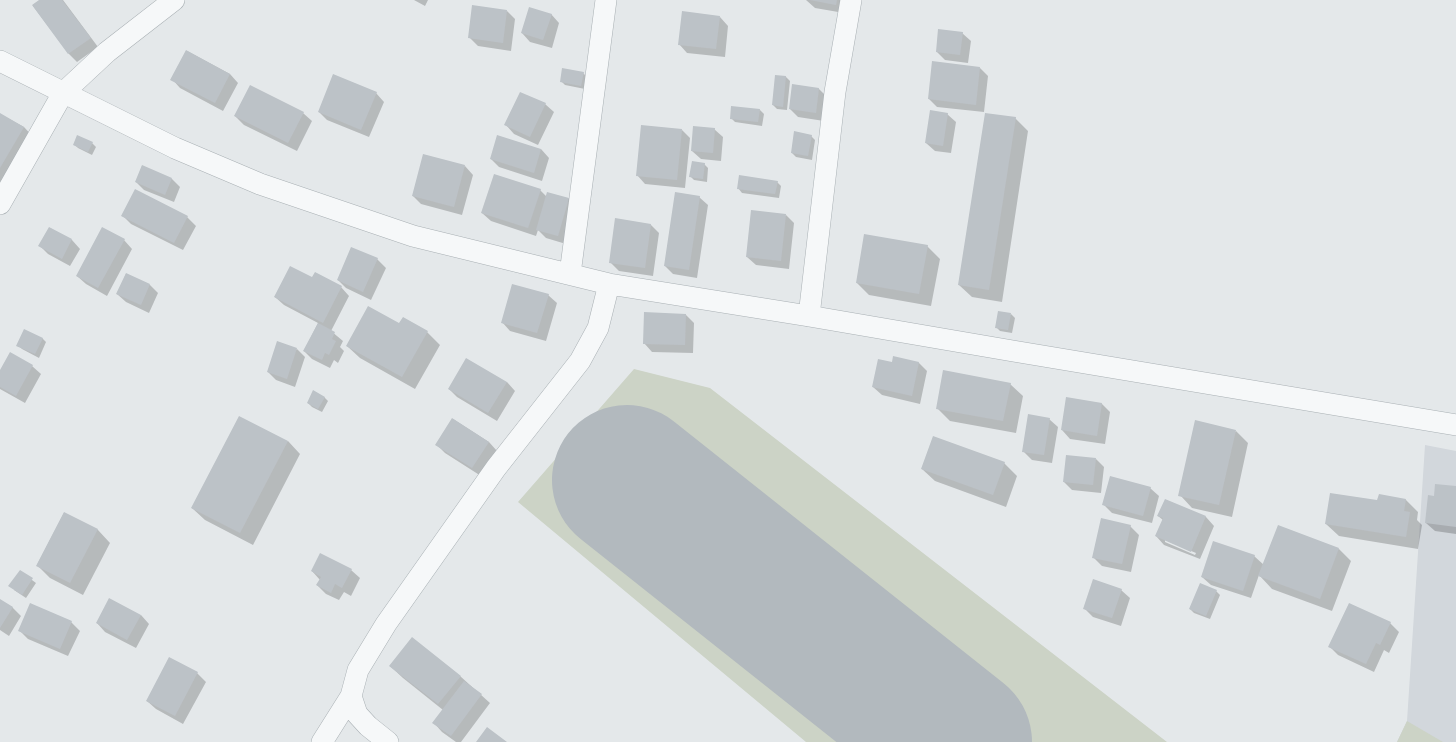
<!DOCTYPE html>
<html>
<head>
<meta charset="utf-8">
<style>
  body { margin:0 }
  canvas { display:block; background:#e4e8ea }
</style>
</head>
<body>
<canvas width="1456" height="742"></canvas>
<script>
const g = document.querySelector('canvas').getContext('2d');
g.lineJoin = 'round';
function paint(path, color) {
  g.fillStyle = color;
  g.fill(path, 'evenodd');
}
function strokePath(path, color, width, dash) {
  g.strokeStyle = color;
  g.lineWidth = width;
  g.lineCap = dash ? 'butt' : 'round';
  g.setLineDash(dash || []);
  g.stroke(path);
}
paint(new Path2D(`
  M 1425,445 L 1456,451 L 1456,742 L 1397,742 L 1407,721 Z`), '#d2d7dc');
paint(new Path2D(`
  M 634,369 L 710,388 L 1167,742 L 806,742 L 518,502 Z
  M 1407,721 L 1443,742 L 1397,742 Z`), '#ccd3c6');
paint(new Path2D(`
  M 40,0 L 63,0 L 98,47 L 77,62 L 69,54 L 33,6 Z
  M 414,0 L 428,0 L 425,6 Z
  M 806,0 L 846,0 L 844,13 L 815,8 Z
  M 507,11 L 515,19 L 511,51 L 478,46 L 469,37 Z
  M 551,14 L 559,23 L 552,48 L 530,42 L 522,33 Z
  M 720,17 L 728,26 L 725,57 L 687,53 L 679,44 Z
  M 962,33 L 971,41 L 968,63 L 945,60 L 937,52 Z
  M 187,51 L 230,74 L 238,83 L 223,111 L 180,88 L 172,79 Z
  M 980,68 L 988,76 L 984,112 L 937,107 L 929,99 Z
  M 583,73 L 587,77 L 585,89 L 565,85 L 561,81 Z
  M 776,76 L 786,77 L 790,81 L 787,110 L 777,109 L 773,105 Z
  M 793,85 L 819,89 L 827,97 L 824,121 L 798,117 L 790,109 Z
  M 376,93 L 384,102 L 369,137 L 327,120 L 319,112 Z
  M 545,104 L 554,112 L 538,145 L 514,134 L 506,125 Z
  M 760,110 L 764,114 L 762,126 L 735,122 L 731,118 Z
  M 303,113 L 312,121 L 297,151 L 244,125 L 235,116 Z
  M 0,114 L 24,127 L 36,140 L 0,201 Z
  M 947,114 L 956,122 L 951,153 L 935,151 L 926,143 Z
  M 1015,118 L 1028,131 L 1002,302 L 972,297 L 959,285 Z
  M 714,129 L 723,137 L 721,161 L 701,159 L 692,151 Z
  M 682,130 L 690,138 L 685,188 L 645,184 L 637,175 Z
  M 811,136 L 815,140 L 812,160 L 796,157 L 792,153 Z
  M 92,143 L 96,147 L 92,155 L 78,148 L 74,144 Z
  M 541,149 L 549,158 L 542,181 L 499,167 L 491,159 Z
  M 704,164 L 708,168 L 707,182 L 694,180 L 690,176 Z
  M 142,166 L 172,179 L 180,187 L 174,202 L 144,190 L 136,182 Z
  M 465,166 L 473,175 L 462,215 L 421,204 L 413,196 Z
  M 777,182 L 781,186 L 779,198 L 742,193 L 738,188 Z
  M 540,190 L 547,197 L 569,199 L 577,208 L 566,244 L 546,238 L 538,230 L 536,236 L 491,221 L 482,213 Z
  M 699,197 L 708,205 L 697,278 L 673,274 L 665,266 Z
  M 786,215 L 794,223 L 789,269 L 756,265 L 747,257 Z
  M 123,216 L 187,217 L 196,226 L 183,250 L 131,224 Z
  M 616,219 L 651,225 L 659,233 L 653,276 L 619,271 L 610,262 Z
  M 50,228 L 72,240 L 80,249 L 70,266 L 48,254 L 40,246 Z
  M 124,240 L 132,249 L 107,296 L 86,284 L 77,276 Z
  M 927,246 L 940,259 L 931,306 L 869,295 L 857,283 Z
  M 377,259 L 386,268 L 371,300 L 346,288 L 338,280 Z
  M 126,274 L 150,285 L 158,293 L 149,313 L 126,302 L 117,294 Z
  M 313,279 L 341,287 L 349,296 L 331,331 L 343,341 L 340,347 L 344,351 L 338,363 L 334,360 L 330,368 L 312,359 L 304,351 L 318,323 L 284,305 L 275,297 Z
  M 548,295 L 557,303 L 546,341 L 510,331 L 502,322 Z
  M 1011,314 L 1015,318 L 1012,333 L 1000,331 L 996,327 Z
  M 686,315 L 694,323 L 693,353 L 652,352 L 644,343 Z
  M 427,332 L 440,345 L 415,389 L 360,358 L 347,346 Z
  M 42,338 L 46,342 L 39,358 L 22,349 L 18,345 Z
  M 297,349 L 305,357 L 295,387 L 276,380 L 268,372 Z
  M 894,357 L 919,363 L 927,371 L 920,404 L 882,395 L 873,387 L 892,364 Z
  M 32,366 L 41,374 L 25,403 L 0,389 L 0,372 Z
  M 507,382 L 515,391 L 497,421 L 457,397 L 449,389 Z
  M 1010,384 L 1023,396 L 1016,433 L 950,421 L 937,408 Z
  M 324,397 L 328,401 L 322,412 L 312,407 L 308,403 Z
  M 1067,398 L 1102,404 L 1110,412 L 1105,444 L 1070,439 L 1062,430 Z
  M 453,419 L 489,442 L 497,451 L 481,476 L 445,453 L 437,445 Z
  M 1049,419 L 1058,427 L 1052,463 L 1032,460 L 1023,451 Z
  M 1236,431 L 1248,443 L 1232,517 L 1192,508 L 1180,495 Z
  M 288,441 L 300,454 L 253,545 L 205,520 L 192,508 Z
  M 1096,459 L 1104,467 L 1101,493 L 1072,490 L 1064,482 Z
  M 1004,463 L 1017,476 L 1006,507 L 935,481 L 922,469 Z
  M 1456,487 L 1456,534 L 1435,531 L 1426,523 L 1435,497 Z
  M 1150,488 L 1159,496 L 1152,523 L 1112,513 L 1104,505 Z
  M 1166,500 L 1206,517 L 1214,526 L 1200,559 L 1164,545 L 1156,536 L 1163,520 L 1158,516 ZM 1165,540 L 1196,553 L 1195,555 L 1165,542 Z
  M 1406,500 L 1418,512 L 1417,520 L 1422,525 L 1418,549 L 1339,536 L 1326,524 L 1378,502 Z
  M 64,513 L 98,530 L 110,543 L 83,595 L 50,578 L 37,565 Z
  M 1130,526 L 1139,535 L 1131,572 L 1102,566 L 1093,557 Z
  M 1339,549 L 1351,561 L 1332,611 L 1272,589 L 1259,575 L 1251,598 L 1211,585 L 1202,577 L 1254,556 L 1264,565 Z
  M 351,570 L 360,578 L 351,596 L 344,592 L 339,600 L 326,594 L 317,585 L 320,580 L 312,571 Z
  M 20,571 L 36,583 L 26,598 L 14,590 Z
  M 1121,590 L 1130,598 L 1121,626 L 1093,617 L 1084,608 Z
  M 1216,591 L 1220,595 L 1210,619 L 1194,613 L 1190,609 Z
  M 0,600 L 12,607 L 21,616 L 9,636 L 0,630 Z
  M 141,615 L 149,624 L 136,648 L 105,632 L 97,623 Z
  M 71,622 L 80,631 L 68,656 L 28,639 L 19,630 Z
  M 1390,623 L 1399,632 L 1389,653 L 1384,650 L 1374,672 L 1338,655 L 1330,647 Z
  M 390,666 L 460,676 L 490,703 L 461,742 L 456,742 L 442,732 L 434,723 L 443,710 L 403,678 Z
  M 197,673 L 206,682 L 183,724 L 156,709 L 147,701 Z`), '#0003');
strokePath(new Path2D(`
  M 627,480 L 957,742`), '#b2b9be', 150);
paint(new Path2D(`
  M 39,0 L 62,0 L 91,38 L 68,54 L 32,5 Z
  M 810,0 L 837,0 L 836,5 Z
  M 472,5 L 507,10 L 503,43 L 468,38 Z
  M 529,7 L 552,14 L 543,40 L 521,33 Z
  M 682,11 L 720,16 L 716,49 L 678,45 Z
  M 938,29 L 963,32 L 960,55 L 936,52 Z
  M 186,50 L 230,74 L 215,103 L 170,80 Z
  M 932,61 L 980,67 L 976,105 L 928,99 Z
  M 562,68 L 584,72 L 581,86 L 560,82 Z
  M 333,74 L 377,92 L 361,130 L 318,112 Z
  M 775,75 L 786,76 L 783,107 L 772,105 Z
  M 792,84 L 819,88 L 816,113 L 789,109 Z
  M 250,85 L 304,112 L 288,143 L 234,116 Z
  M 520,92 L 546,103 L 530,137 L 504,125 Z
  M 731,106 L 760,109 L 758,122 L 730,119 Z
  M 930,110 L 948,113 L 943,146 L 925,143 Z
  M 0,113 L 24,127 L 0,168 Z
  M 985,113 L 1016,117 L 989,290 L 958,285 Z
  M 641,125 L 682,129 L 677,180 L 636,176 Z
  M 693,126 L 715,128 L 713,153 L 691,151 Z
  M 794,131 L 812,135 L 808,156 L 791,153 Z
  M 77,135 L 93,142 L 88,152 L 73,145 Z
  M 497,135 L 541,149 L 534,173 L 490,159 Z
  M 423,154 L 465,165 L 454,207 L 412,196 Z
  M 692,161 L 705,163 L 703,179 L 689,177 Z
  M 142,165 L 172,178 L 165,195 L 135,182 Z
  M 494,174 L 541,189 L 528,228 L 481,213 Z
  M 739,175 L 778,181 L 775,194 L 737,189 Z
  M 135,189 L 188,216 L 174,243 L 121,216 Z
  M 547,192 L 569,198 L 558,236 L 536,230 Z
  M 675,192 L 700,196 L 689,270 L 664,266 Z
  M 751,210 L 786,214 L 781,261 L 746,257 Z
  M 615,218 L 651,224 L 645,268 L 609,263 Z
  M 49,227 L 72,239 L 62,259 L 38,246 Z
  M 102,227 L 125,239 L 98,288 L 76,276 Z
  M 864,234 L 928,245 L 919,294 L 856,283 Z
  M 351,247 L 378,258 L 363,292 L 337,280 Z
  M 290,266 L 312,277 L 315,272 L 342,286 L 323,323 L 274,297 Z
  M 126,273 L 150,284 L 141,305 L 116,294 Z
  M 512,284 L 549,294 L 537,333 L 501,323 Z
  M 368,306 L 399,323 L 403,317 L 428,331 L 402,377 L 346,346 Z
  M 998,311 L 1011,313 L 1008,330 L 995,328 Z
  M 644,312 L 686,314 L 685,345 L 643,344 Z
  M 318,323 L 335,332 L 332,339 L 336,341 L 329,355 L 325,353 L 322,360 L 303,351 Z
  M 24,329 L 43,338 L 35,354 L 16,346 Z
  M 277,341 L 297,348 L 287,379 L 267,372 Z
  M 10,352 L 33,365 L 16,396 L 0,387 L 0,370 Z
  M 893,356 L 919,362 L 912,396 L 872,387 L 878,359 L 892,362 Z
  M 466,358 L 507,382 L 488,413 L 448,389 Z
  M 943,370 L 1011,383 L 1003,421 L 936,409 Z
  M 313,390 L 325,397 L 318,409 L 307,403 Z
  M 1066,397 L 1102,403 L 1097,436 L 1061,430 Z
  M 1028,414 L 1050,418 L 1044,455 L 1022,452 Z
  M 239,416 L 288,441 L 240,533 L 191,508 Z
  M 452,418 L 489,442 L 472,468 L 435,445 Z
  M 1195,420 L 1236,430 L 1219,505 L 1178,496 Z
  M 933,436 L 1005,462 L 993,495 L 921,469 Z
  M 1066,455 L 1096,458 L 1093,485 L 1063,482 Z
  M 1110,476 L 1151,487 L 1143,516 L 1102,505 Z
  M 1435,484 L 1456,486 L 1456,527 L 1425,523 L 1428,495 L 1434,496 Z
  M 1330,493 L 1377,500 L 1379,494 L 1406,499 L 1404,511 L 1410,512 L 1406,537 L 1325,524 Z
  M 1165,499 L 1206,516 L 1191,552 L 1155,536 L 1163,518 L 1157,516 Z
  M 64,512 L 98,529 L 70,583 L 36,566 Z
  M 1101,518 L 1131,525 L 1122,564 L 1092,558 Z
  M 1278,525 L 1339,548 L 1320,599 L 1258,576 Z
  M 1213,541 L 1255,555 L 1243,591 L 1201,577 Z
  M 320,553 L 352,569 L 342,588 L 335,584 L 331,593 L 316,585 L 321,577 L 311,571 Z
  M 20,570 L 33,578 L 22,595 L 8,586 Z
  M 1093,579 L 1122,589 L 1112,618 L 1083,609 Z
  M 1200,583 L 1217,590 L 1206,616 L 1189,609 Z
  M 109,598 L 141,615 L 127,640 L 96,623 Z
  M 0,599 L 13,607 L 0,628 Z
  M 30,603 L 72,621 L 60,649 L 18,631 Z
  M 1349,603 L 1391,622 L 1380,645 L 1376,643 L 1366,664 L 1328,647 Z
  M 412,637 L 461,676 L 438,704 L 389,666 Z
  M 169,657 L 198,672 L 175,716 L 146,701 Z
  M 464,681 L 482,694 L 451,736 L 432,723 Z
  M 487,727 L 507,742 L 476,742 Z`), '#bcc2c7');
const street = new Path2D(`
  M 0,61 L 175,148 L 260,184 L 413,236 L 609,284 L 809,316 L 1013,351 L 1456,425
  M 0,204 L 63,93 L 107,52 L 174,0
  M 570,274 L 606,0
  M 809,316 L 835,92 L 851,0
  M 322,742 L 351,696
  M 388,742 L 368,726 L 357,714 L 351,696 L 358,670 L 386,624 L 496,468 L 580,361 L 598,328 L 609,284`);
strokePath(street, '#a9b0b4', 22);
strokePath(street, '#f6f8f9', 21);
</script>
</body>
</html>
